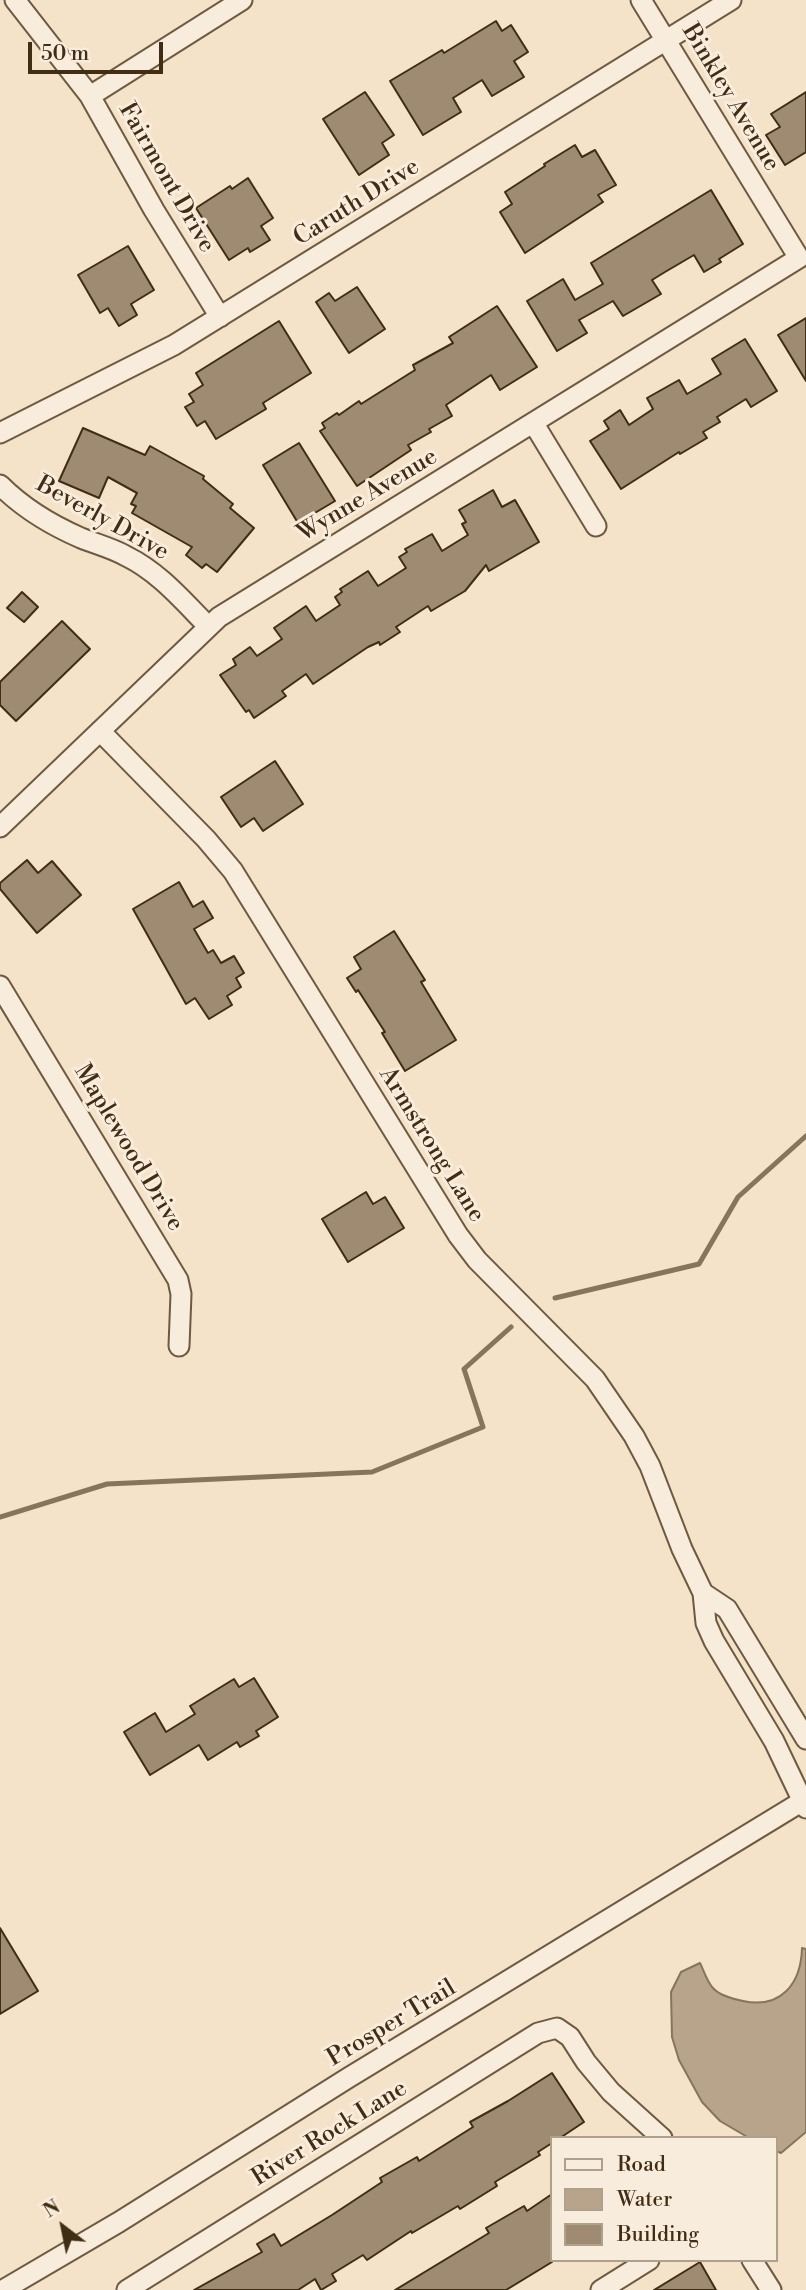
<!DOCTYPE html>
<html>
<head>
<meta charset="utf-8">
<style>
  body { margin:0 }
  #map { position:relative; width:806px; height:2290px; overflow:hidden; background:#f4e2c9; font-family:"Libre Bodoni",serif }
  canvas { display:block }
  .legend { position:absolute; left:550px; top:2136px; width:228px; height:126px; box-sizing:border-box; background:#f8ecdc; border:2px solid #afa08c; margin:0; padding:9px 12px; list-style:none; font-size:21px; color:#412d13 }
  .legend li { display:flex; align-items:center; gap:14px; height:35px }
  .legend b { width:35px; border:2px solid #afa08c }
  .north { position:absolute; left:28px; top:2192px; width:70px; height:70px; -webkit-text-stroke:5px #f8ecdc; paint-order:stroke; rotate:328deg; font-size:19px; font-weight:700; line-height:28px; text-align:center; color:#412d13 }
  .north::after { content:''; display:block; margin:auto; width:24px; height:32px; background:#412d13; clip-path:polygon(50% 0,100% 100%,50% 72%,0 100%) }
  .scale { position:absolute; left:28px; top:42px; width:135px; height:32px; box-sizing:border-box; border:4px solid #412d13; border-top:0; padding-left:9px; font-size:21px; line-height:24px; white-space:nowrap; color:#412d13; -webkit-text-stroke:5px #f8ecdc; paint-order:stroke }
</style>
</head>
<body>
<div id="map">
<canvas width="806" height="2290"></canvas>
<ul class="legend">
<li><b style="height:9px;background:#f8ecdc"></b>Road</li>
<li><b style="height:19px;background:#b7a48b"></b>Water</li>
<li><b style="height:19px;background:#9e8b72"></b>Building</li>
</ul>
<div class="north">N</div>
<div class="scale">50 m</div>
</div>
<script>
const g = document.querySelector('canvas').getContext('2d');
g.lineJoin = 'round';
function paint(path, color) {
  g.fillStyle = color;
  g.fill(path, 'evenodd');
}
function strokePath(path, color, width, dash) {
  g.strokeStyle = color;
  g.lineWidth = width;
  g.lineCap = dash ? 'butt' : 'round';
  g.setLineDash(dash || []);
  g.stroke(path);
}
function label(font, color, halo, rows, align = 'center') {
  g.font = font + ' "Libre Bodoni",serif';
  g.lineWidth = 6;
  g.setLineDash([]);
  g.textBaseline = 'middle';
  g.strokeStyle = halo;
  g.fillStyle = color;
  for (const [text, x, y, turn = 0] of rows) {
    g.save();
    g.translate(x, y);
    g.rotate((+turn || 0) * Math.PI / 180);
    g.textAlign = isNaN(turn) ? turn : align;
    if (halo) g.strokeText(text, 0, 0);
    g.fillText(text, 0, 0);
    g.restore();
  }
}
const water = new Path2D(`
  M 802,1948 L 806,1949 L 806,2132 L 781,2153 L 776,2151 L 776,2138 L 749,2138 L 720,2121 L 702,2102 L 679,2060 L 672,2037 L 671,1992 L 681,1972 L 700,1963 C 704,1971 707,1982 713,1988 C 720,1996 733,1999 743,2001 C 781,2009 801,1984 802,1948 Z`);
paint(water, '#b7a48b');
strokePath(water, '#88745b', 2);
strokePath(new Path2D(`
  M 555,1298 L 699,1264 L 738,1197 L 806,1136
  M 0,1517 L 107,1484 L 372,1472 L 483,1427 L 464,1369 L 511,1327`), '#88745b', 5);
const building = new Path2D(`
  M 496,21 L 502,31 L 511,25 L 528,52 L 514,61 L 524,77 L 492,96 L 482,80 L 453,98 L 461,112 L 423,135 L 390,81 L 442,50 L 444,53 Z
  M 365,92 L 394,135 L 382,143 L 389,155 L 359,175 L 323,119 Z
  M 806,92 L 806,152 L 785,165 L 766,135 L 780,127 L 771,114 Z
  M 575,145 L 582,157 L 595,150 L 616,185 L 598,195 L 603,202 L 525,253 L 500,212 L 512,204 L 505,192 L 545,166 L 544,164 Z
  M 248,178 L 273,218 L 261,226 L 270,240 L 250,252 L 248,248 L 229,260 L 196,208 L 230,186 L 232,189 Z
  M 711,190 L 743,244 L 719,259 L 721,262 L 704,272 L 694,255 L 665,272 L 652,280 L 661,294 L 623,316 L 613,301 L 579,320 L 587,333 L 557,351 L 527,301 L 563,279 L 575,300 L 603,284 L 591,263 Z
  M 128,246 L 154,290 L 131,304 L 137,315 L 119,326 L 108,308 L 100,313 L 78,275 Z
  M 357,287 L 385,329 L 349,353 L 316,302 L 329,293 L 335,301 Z
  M 497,306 L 537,367 L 500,390 L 491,375 L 446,405 L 452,416 L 429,429 L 431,432 L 408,445 L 411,450 L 357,486 L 320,431 L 325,428 L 322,423 L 337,413 L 339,415 L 359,401 L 361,404 L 415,370 L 413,365 L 453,343 L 449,337 Z
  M 806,318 L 806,381 L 778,335 Z
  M 279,321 L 311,373 L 263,403 L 266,409 L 216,439 L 205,421 L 197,426 L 185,407 L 194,402 L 189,394 L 203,385 L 196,373 Z
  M 745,339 L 777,391 L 751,407 L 746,399 L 717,417 L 720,422 L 703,432 L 707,438 L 680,454 L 679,452 L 621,489 L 590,441 L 609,429 L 604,421 L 620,410 L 629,425 L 653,409 L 647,398 L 679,380 L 687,394 L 721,374 L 712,359 Z
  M 83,428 L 145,455 L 150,446 L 204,476 L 203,479 L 233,504 L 230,508 L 254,528 L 217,572 L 206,564 L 202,568 L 186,555 L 192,547 L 132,513 L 136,506 L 131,504 L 137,493 L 108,477 L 99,498 L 59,481 Z
  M 299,443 L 335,501 L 298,523 L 263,465 Z
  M 493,490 L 502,507 L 515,500 L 539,542 L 489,571 L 486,565 L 465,591 L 431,611 L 428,606 L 396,627 L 400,632 L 380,645 L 379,642 L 368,647 L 313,684 L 306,674 L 282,691 L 286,696 L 254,718 L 249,710 L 246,712 L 220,675 L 236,665 L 233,659 L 250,647 L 257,656 L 282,639 L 274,628 L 306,606 L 316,621 L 340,605 L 335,597 L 342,592 L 340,589 L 368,571 L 378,586 L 406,568 L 399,557 L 407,552 L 405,549 L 432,534 L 442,551 L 468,535 L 462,524 L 466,522 L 459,510 Z
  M 22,592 L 38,607 L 24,622 L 7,608 Z
  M 62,621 L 90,649 L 16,721 L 0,705 L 0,682 Z
  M 275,761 L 303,804 L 263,831 L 254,818 L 241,827 L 221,797 Z
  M 27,860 L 38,873 L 52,861 L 81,895 L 37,933 L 0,889 L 0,883 Z
  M 179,882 L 193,907 L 203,901 L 213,918 L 194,929 L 208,953 L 213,950 L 221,963 L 234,956 L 244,973 L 236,978 L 241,987 L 227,996 L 232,1005 L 209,1019 L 195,998 L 186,1004 L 133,909 Z
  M 394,931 L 425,980 L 421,982 L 456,1040 L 405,1071 L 382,1033 L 385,1032 L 358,990 L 356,992 L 347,978 L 361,969 L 354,957 Z
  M 366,1192 L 373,1204 L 385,1197 L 404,1228 L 348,1262 L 322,1219 Z
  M 254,1678 L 278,1717 L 256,1731 L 259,1736 L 240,1747 L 237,1742 L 208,1760 L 199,1745 L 150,1775 L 124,1732 L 155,1713 L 166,1732 L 195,1714 L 190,1706 L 234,1679 L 239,1687 Z
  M 0,1928 L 38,1991 L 0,2014 Z
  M 552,2073 L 584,2122 L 560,2138 L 552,2138 L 552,2143 L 538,2152 L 540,2155 L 495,2182 L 497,2186 L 460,2209 L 458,2206 L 412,2233 L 411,2231 L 367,2260 L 363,2255 L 332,2274 L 336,2281 L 321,2290 L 315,2279 L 298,2290 L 194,2290 L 262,2252 L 257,2244 L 274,2234 L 281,2246 L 332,2215 L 382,2182 L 380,2178 L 417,2157 L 419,2161 L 473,2127 L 470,2122 L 508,2101 Z
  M 552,2194 L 552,2262 L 506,2290 L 395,2290 L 489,2233 L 486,2228 L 524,2206 L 527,2211 Z
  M 700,2262 L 716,2290 L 654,2290 Z`);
paint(building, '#9e8b72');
strokePath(building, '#412d13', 2);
const minor = new Path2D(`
  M 15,0 L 90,96 L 154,210 L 220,317
  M 90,96 L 242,0
  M 534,424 L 596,526
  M 0,433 L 174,345 L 731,0
  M 0,485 C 23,508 51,525 81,538 C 96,544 112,548 126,556 C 159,572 183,601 208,626
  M 100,731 L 206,839 L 233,871 L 458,1235 L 477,1260 L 595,1379 L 634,1436 L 650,1466 L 682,1549 L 703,1593 L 706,1623 L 714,1641 L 774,1741 L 806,1808
  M 0,827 L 219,617 L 799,258 L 641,0
  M 0,986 L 178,1280 L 181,1294 L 179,1346
  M 703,1593 L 727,1609 L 806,1739
  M 752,2260 L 771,2290
  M 3,2290 L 119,2222 L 348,2078 L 806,1799
  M 127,2290 L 538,2033 L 557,2028 L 570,2037 L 586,2062 L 611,2092 L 662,2138
  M 601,2290 L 649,2260`);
strokePath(minor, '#6e5a40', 23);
strokePath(minor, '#f8ecdc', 19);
label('24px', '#412d13', '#f8ecdc', [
  ["Binkley Avenue",730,98,59],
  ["Fairmont Drive",166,178,60],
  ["Caruth Drive",357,203,-32],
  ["Wynne Avenue",368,496,-31],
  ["Beverly Drive",102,519,29],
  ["Armstrong Lane",431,1145,58],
  ["Maplewood Drive",128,1148,59],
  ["Prosper Trail",392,2024,-31],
  ["River Rock Lane",330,2134,-32]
]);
</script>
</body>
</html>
